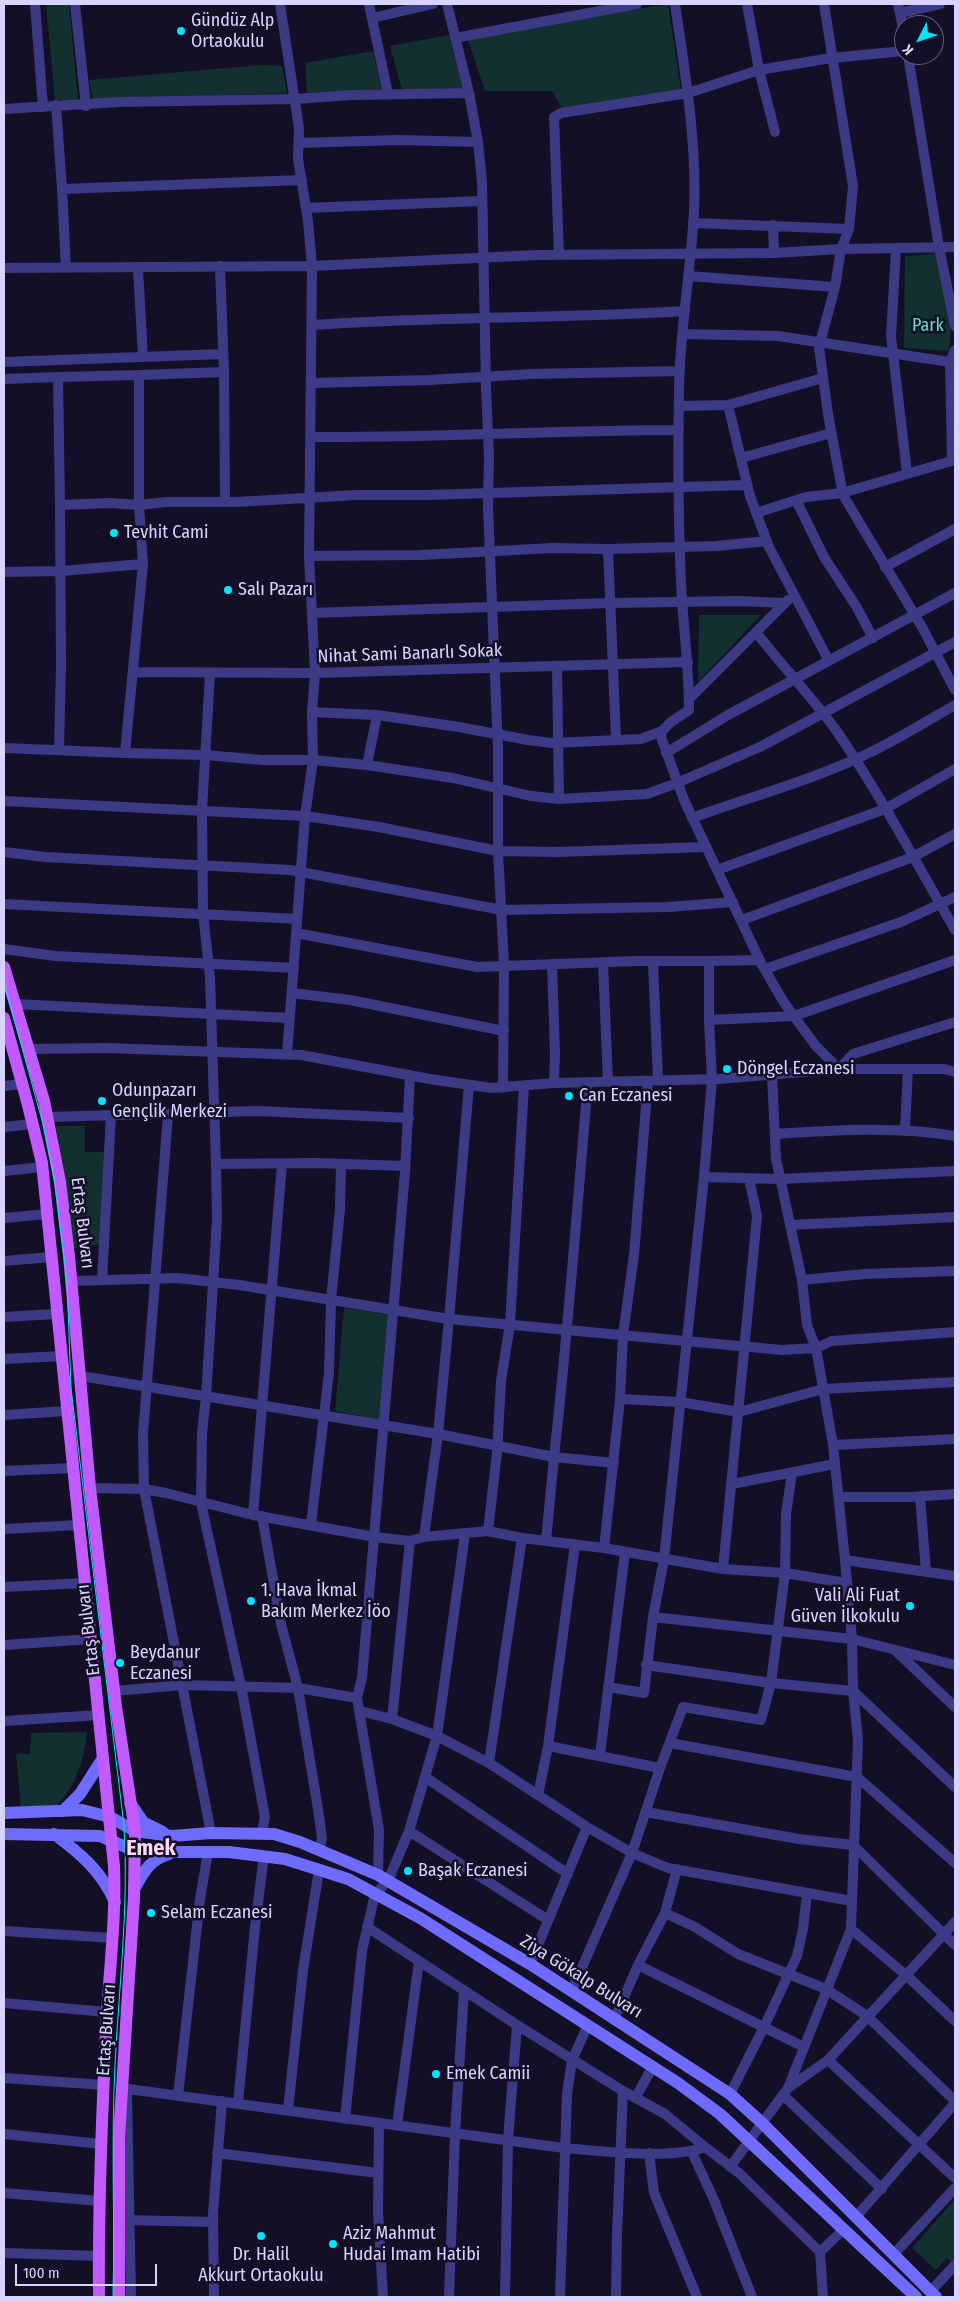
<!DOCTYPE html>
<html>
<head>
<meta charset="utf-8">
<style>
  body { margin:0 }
  #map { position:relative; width:959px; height:2301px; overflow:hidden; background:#130f26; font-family:"Fira Sans Condensed",sans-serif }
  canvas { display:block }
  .frame { position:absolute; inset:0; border:5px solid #d9d4ff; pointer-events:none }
  .north { position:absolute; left:894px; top:15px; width:50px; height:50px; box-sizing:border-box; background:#130f26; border:1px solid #625e7d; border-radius:50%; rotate:229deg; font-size:14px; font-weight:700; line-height:20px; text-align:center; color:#d9d4ff }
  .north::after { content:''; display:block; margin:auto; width:18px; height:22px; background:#00e5ff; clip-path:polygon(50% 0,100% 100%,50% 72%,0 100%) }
  .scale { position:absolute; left:15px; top:2264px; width:142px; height:22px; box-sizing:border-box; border:2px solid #d9d4ff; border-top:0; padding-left:6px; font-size:15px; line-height:18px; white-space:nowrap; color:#d9d4ff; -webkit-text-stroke:4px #130f26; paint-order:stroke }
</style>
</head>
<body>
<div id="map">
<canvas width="959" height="2301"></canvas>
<div class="frame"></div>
<div class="north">K</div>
<div class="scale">100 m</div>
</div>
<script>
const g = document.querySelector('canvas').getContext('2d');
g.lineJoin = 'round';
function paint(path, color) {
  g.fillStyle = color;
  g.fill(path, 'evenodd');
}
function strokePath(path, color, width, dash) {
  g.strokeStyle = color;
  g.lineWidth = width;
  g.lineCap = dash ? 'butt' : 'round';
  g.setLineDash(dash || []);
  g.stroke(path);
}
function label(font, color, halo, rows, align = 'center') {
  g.font = font + ' "Fira Sans Condensed",sans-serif';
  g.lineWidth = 5;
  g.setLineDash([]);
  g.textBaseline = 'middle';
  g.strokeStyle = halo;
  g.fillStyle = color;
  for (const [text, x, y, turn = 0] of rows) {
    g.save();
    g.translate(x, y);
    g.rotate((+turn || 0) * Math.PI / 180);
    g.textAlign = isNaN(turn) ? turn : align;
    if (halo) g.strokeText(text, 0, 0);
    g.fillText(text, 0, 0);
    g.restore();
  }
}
paint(new Path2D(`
  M 46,4 L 69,4 L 78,100 L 55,100 Z
  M 668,4 L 681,91 L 563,110 L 552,91 L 485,91 L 467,37 Z
  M 449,35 L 463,88 L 402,90 L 390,46 Z
  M 373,51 L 382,89 L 307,93 L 305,63 Z
  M 261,65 L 282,66 L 287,93 L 93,100 L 89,80 Z
  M 936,254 L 951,323 L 949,351 L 904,348 L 905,256 Z
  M 699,615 L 761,615 L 698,682 Z
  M 56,1126 L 85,1126 L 85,1152 L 104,1152 L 103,1244 L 73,1248 Z
  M 344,1308 L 391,1315 L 380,1420 L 335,1411 Z
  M 87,1732 C 84,1760 77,1785 57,1805 L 21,1807 L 16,1754 L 30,1754 L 31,1733 Z
  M 955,2199 L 955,2262 L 954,2264 L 947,2258 L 936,2270 L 912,2248 Z`), '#12302f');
strokePath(new Path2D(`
  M 35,4 L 43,107
  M 75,4 L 86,106
  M 280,4 L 299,128 L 298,159 L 308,221 L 312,266 L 309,556
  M 369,4 L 388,94
  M 447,4 L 469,93 L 478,142 L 482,182 L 486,388 L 489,456 L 488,506 L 498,749 L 498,851 L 504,965 L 503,1088
  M 747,4 L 759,70 L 831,58 L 904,51
  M 898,4 L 904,33
  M 900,13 L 940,4
  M 372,18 L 433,4
  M 455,38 L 637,4
  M 908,55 L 939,247 L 955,326
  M 56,105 L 62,189 L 302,180
  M 4,109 L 120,102 L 295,99 L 352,95 L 469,93
  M 299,143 L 399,140 L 478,142
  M 62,189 L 66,268
  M 306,208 L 482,201
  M 693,223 L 849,229
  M 773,225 L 774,253
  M 955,247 L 841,249 L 835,287 L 819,347 L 828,414 L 843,495 L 922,627 L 955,690
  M 896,249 L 891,336 L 907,473
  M 559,254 L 554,117 L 561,113 L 688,93 L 759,70 L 775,132
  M 220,266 L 224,372 L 225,502
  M 4,268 L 312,266 L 537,255 L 774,253 L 841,249 L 849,229 L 853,186 L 824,4
  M 138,269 L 143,356
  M 688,276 L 835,287
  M 313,325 C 436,316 561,319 685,311
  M 683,334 L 778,336 L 950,362 L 952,460
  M 4,362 L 223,354
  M 950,362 L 955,350
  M 139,375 L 224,372
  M 4,379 L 58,377 L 60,505 L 110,503 L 139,505 L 166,502 L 237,502 L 356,495 L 427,495 L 747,485
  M 311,383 L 430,380 L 531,374 L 680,371
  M 728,405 L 823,378
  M 679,406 L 728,405 L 750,496 L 769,547 L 829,661
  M 311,437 C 434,438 556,430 679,430
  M 741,458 L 831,433
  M 796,500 L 824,557 L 856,606 L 873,638
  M 756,513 L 806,497 L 842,493 L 955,460
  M 608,549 L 716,546 L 767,541
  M 885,567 L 955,529
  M 4,572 L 61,571 L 143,564
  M 312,613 L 610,603 L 739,601 L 785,603
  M 756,632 C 782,666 813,698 838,733 C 881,796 917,864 955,930
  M 557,666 L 559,799
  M 133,672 L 315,673 L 688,662
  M 210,674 L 202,810 L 203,913 L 210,978 L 216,1164 L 316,1163 L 405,1166
  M 689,699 L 788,600
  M 312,712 L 377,715 L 459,727 L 528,740 L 552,743 L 641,739 L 662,731 L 671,722 L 689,710 C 689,667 683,625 681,582 C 678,517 678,453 679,388 C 680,329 691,270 694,211 C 697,141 685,72 675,4
  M 662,731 L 661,737 L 684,800 L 761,963 L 783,1001 L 815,1045 L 839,1069 L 853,1054 L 955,1022
  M 4,748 L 125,753 L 143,564 L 139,505 L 139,375 L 58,377
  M 59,750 L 61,665 L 60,505
  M 125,753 L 205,755 L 262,760 L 313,760 L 367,765 L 453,778 L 531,796 L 559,799 L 647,794 L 677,783 L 762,746 L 955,642
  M 666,753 L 728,715 L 955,593
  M 367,765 L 377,715
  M 4,801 L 305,816 L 379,827 L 498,851 L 557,852 L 706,847
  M 692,818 C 753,796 817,779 875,750 C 903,736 929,720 955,705
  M 4,852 L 45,857 L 290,870 L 502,910 L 668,907 L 733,902
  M 717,870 L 885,809 L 955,769
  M 4,904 L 297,919
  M 742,920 L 913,857 L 955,834
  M 296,933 L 477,967 L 637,961 L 709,961
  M 4,949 L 55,956 L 294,968
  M 955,960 L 794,1016 L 709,1020 L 712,1079 L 704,1177 L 780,1179 L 955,1171
  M 603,962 L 608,1082
  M 653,962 L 658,1080
  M 552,964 L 555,1053 L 554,1083
  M 765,969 L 901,922 L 955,897
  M 292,993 L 350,1000 L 504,1031
  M 15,1004 L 290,1018
  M 709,1020 L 709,961 L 760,960
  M 29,1049 L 108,1048 L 301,1055 L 430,1079 L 491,1088 L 554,1083 L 719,1079 L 839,1069 L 944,1069 L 955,1072
  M 287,1054 L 305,816 L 313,760 L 312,712 L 315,673 L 309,556 L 421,555 L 553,548 L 608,549 L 616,739
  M 772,1075 L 776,1159 L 802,1280 L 865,1274 L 955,1271
  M 4,1086 L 23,1084
  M 168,1115 L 143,1434 L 144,1489 L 211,1833
  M 48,1117 L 257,1111 L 409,1118
  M 4,1127 L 33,1124
  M 905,1130 L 908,1069
  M 775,1134 C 835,1130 896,1126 955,1136
  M 216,1164 L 217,1219 L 206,1397 L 202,1433 L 201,1503 L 241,1686 L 265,1817 L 262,1832
  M 4,1171 L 42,1167
  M 704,1177 L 664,1559 L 653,1617 L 852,1639 L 955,1665
  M 4,1218 L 47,1214
  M 790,1225 L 955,1217
  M 4,1261 L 51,1257
  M 102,1280 L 111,1116
  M 71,1281 L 178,1278 L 239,1285 L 449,1319 L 782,1350 L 816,1348 L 807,1325 L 802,1280
  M 4,1317 L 56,1314
  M 4,1359 L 61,1356
  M 81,1376 L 438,1434 L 554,1457 C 568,1333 577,1207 588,1082
  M 620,1399 L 680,1402 L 739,1412 L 823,1389 L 955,1382
  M 4,1415 L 66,1411
  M 833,1445 L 816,1348 L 832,1341 L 955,1332
  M 4,1471 L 72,1468
  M 732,1484 L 835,1464
  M 90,1488 L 144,1489 L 166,1493 L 253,1515 L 375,1537 L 410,1541 L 424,1537 L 488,1531 L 522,1538 L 604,1548 L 723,1569 L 785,1573 L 847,1583
  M 920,1496 L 926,1572
  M 840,1497 L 910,1497 L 955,1494
  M 253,1515 L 282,1164
  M 262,1516 L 281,1624 L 298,1688 L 318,1809 L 322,1838 L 319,1850
  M 311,1524 L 329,1373 L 331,1300 L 340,1209 L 341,1164
  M 4,1529 L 78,1525
  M 488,1531 L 497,1453 L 501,1381 L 510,1324 L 524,1086
  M 424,1537 L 438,1434 L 449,1319 L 469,1085
  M 546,1541 L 554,1457 L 614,1463
  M 604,1548 L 620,1399 L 623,1335 L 634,1255 L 648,1081
  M 845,1560 L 955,1576
  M 723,1569 L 757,1216 L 749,1178
  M 4,1587 L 85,1583
  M 4,1645 L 91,1639
  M 896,1651 L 955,1707
  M 646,1665 L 771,1683 L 853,1691 L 955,1787
  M 608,1687 L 644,1693 L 653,1617
  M 114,1691 L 183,1685 L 298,1688 L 357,1698
  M 360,1711 L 392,1719 L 437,1736 L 489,1763 L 587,1827 L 632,1853 L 668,1868 L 852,1901 L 858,1740 L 853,1691 L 852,1639 L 845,1560 L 833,1445 L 955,1439
  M 392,1719 L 410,1541
  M 4,1721 L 99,1715
  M 670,1743 L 857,1777 L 955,1863
  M 548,1746 L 660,1768
  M 600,1755 L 625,1552
  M 489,1763 L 522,1538
  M 425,1777 L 568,1874
  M 538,1795 L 548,1746 L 575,1545
  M 646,1812 L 799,1839 L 853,1845 L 955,1945
  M 409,1831 L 548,1920
  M 378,1875 L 379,1830 L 357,1698 L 362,1678 L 405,1172 L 410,1076
  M 665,1913 L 695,1927 L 738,1954 L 826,1989 L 867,2016 L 955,2101
  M 851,1929 L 906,1975 L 955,2021
  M 4,1931 L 113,1938
  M 530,1964 L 587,1827
  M 638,1965 L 804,2047
  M 572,1990 L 632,1853 L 660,1768 L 683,1707 L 761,1720 L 771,1683 L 785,1573 L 786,1514 L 792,1473
  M 4,2003 L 107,2012
  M 614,2020 L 638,1965 L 665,1913 L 677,1869
  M 828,2060 L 955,2178
  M 4,2078 L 104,2085
  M 121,2088 L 564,2148 C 602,2151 670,2160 705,2147 L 665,2114 L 623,2091 L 517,2025 L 367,1927
  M 788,2088 L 828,2060 L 955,1922
  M 730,2094 L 764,2027 L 797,1956 L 803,1929 L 807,1894
  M 127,2096 L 131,2297
  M 178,2096 L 200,1899 L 208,1852
  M 784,2096 L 882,2189
  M 636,2097 L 653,2066
  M 238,2103 L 255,1927 L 264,1856
  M 288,2110 L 303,1970 L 319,1870
  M 345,2119 L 362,1951 L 375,1894 L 388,1881 L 409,1831 L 437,1736 L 465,1534
  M 379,2123 L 378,2211 L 383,2297
  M 397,2125 L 419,1961
  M 4,2134 L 101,2144
  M 705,2147 L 739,2173 L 820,2252
  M 692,2152 L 714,2200 L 752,2297
  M 217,2153 L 378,2173
  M 649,2153 L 654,2193 L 697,2297
  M 730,2167 L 788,2088 L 851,1929 L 852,1901
  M 4,2193 L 100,2201
  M 855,2218 L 955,2103
  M 124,2220 L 213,2222
  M 4,2253 L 99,2256
  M 893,2255 L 955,2188
  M 930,2292 L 955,2265
  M 214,2297 L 213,2213 L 222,2101
  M 449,2297 L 455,2133 L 464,1991
  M 505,2297 L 508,2140 L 517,2025
  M 560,2297 L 567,2094 L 572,2060 L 588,2025
  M 616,2297 L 617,2234 L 623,2091
  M 823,2297 L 820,2252 L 844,2229`), '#3d3a85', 10);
strokePath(new Path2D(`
  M 130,1803 L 143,1822 L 163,1832
  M 63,1811 L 80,1794 L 103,1758
  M 4,1813 L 82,1810 L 110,1817 L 135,1831 L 172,1836 L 211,1833 L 274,1834 L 300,1842 L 378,1875 L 530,1964 L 730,2094 L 761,2122 L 936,2297
  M 4,1834 L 100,1836 L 128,1848 L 175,1852 L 229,1852 L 285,1859 L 348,1879 L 420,1918 L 678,2083 L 720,2114 L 916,2297
  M 54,1834 C 80,1853 102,1872 115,1902
  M 134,1889 C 144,1872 149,1860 169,1854`), '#6f6bff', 12);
strokePath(new Path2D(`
  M 4,967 L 44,1101 L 60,1182 L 69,1256 L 90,1488 L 116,1707 L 135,1831 L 134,1897 L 119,2137 L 119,2297
  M 4,1018 L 28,1105 L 42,1163 L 114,1866 C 116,1916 110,1964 107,2014 C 102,2108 98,2203 99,2297`), '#c25bff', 12);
strokePath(new Path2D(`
  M 4,982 L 43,1124 L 54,1176 L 67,1281 L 71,1388 L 124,1826 C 129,1905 119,1985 115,2065 C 111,2143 115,2220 113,2297`), '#00e5ff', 1);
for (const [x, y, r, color] of [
  [181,31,5,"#00e5ff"],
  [114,533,5,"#00e5ff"],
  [228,590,5,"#00e5ff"],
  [727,1069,5,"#00e5ff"],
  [569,1096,5,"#00e5ff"],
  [102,1101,5,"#00e5ff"],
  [251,1601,5,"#00e5ff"],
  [910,1606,5,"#00e5ff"],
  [120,1663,5,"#00e5ff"],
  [408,1871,5,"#00e5ff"],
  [151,1913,5,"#00e5ff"],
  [436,2074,5,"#00e5ff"],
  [261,2236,5,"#00e5ff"],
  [333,2244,5,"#00e5ff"]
]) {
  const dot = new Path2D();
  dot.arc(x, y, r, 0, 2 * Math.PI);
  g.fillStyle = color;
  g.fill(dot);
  strokePath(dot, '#130f26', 2);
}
label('18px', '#d9d4ff', '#130f26', [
  ["Gündüz Alp",191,21],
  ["Ortaokulu",191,42],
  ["Tevhit Cami",124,533],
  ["Salı Pazarı",238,590],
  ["Döngel Eczanesi",737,1069],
  ["Odunpazarı",112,1091],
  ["Gençlik Merkezi",112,1112],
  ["Can Eczanesi",579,1096],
  ["1. Hava İkmal",261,1591],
  ["Bakım Merkez İöo",261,1612],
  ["Vali Ali Fuat",900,1596,"right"],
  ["Güven İlkokulu",900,1617,"right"],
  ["Beydanur",130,1653],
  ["Eczanesi",130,1674],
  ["Başak Eczanesi",418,1871],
  ["Selam Eczanesi",161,1913],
  ["Emek Camii",446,2074],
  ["Aziz Mahmut",343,2234],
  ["Hudai Imam Hatibi",343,2255],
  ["Dr. Halil",261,2255,"center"],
  ["Akkurt Ortaokulu",261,2276,"center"]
], 'left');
label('18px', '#5fe0c0', '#130f26', [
  ["Park",928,326]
]);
label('18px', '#d9d4ff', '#130f26', [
  ["Nihat Sami Banarlı Sokak",410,654,-2],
  ["Ertaş Bulvarı",82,1223,83],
  ["Ertaş Bulvarı",89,1630,-97],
  ["Ziya Gökalp Bulvarı",581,1977,32],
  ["Ertaş Bulvarı",107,2030,-86]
]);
label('bold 22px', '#ffd6f0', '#130f26', [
  ["Emek",151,1849]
]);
</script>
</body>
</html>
